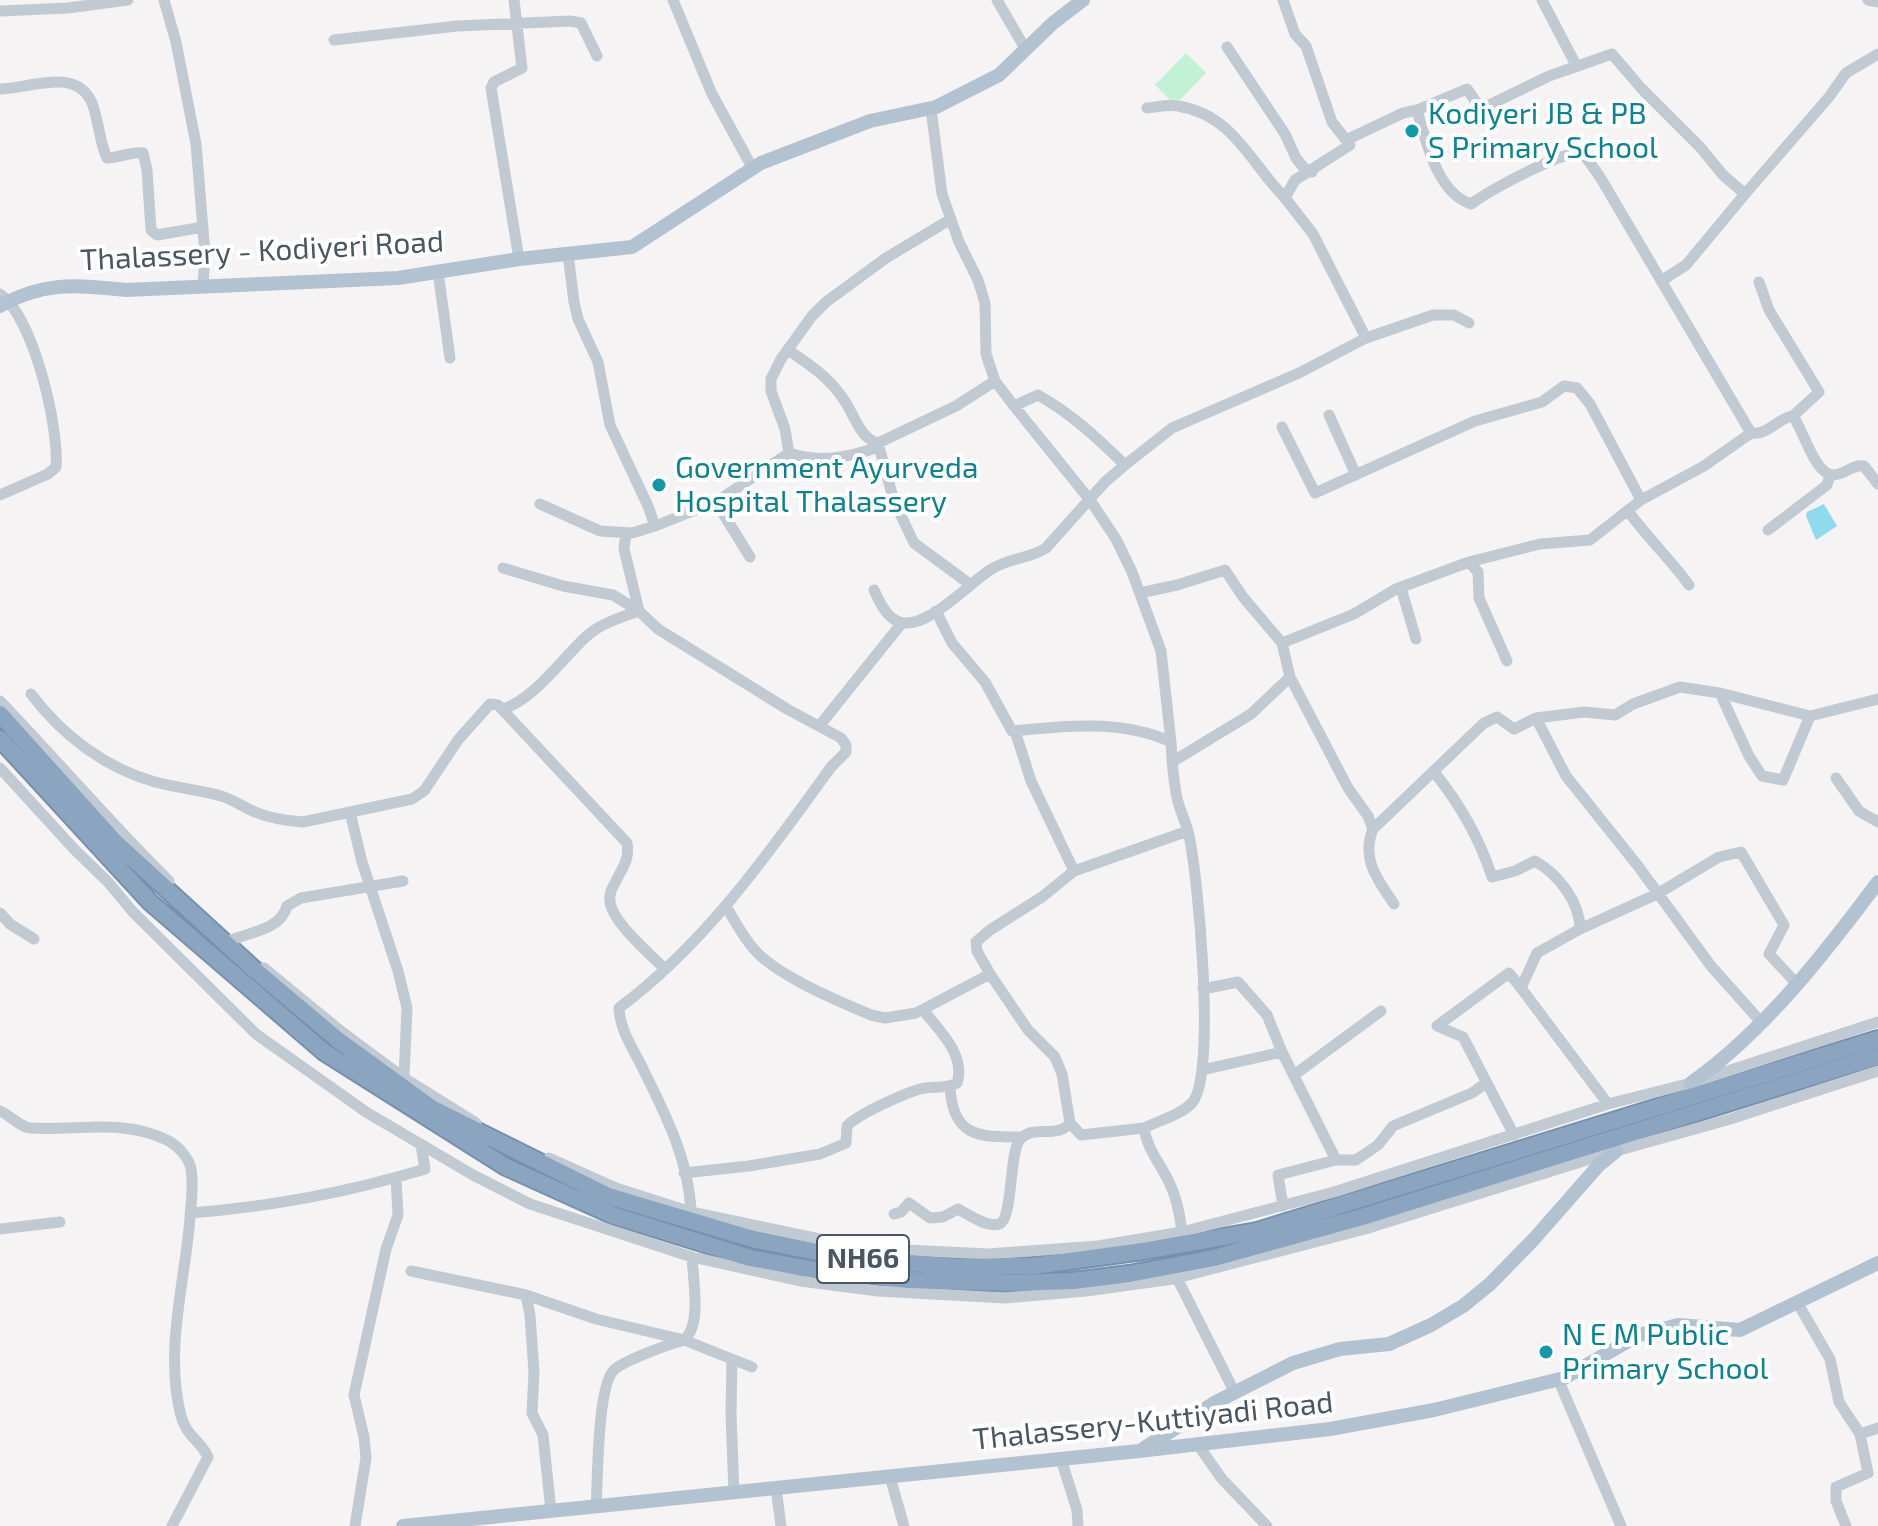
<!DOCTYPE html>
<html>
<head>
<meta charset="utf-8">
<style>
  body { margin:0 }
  canvas { display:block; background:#f5f3f3 }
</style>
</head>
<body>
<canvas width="1878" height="1526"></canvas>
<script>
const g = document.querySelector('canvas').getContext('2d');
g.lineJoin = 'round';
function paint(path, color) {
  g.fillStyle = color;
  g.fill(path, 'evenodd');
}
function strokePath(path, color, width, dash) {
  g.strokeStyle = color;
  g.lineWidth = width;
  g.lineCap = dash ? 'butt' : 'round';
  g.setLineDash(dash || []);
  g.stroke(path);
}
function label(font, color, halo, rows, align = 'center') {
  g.font = font + ' "Exo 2",sans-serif';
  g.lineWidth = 8;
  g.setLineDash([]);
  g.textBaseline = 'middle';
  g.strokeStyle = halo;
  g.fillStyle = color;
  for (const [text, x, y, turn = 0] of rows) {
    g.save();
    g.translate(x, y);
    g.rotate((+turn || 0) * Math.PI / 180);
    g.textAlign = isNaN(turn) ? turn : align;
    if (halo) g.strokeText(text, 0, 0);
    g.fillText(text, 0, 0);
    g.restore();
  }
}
paint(new Path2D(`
  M 1186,53 L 1206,73 L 1175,105 L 1155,85 Z`), '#c3f1d5');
paint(new Path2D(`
  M 1824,504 L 1837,526 L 1816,540 L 1806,516 L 1807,512 Z`), '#90daee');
const highway = new Path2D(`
  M 0,714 L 116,843 L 256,971 L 338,1040 L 433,1109 L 608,1196 L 756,1240 L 847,1258 L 958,1267 L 1033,1266 L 1143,1251 L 1257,1231 L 1878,1039
  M 0,739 L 150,902 L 324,1052 L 506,1167 L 612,1215 L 750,1258 L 821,1271 L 909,1280 L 1014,1283 L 1073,1281 L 1129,1274 L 1214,1258 L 1362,1217 L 1878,1056`);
strokePath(highway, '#7690ad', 20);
strokePath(new Path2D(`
  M 164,0 L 176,42 L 196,144 L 205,254 L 203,286
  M 514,0 L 522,68 L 494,82 L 491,88 L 519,259
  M 673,0 L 712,94 L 753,169
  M 997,0 L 1026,50
  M 1283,0 L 1295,34 L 1306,46 L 1332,122 L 1350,145 L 1295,180 L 1285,198 L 1313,234 L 1366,338
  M 1542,0 L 1576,65
  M 1868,0 L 1878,2
  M 0,11 L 68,8 L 128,0
  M 334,40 L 457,26 L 570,21 L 581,23 L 597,56
  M 1227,47 L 1285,134 L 1296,158 L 1304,168 L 1312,172
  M 0,89 C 29,89 76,66 92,103 C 99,121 99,141 107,158 C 118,158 133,151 143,153 L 147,170 L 151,230 L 157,235 L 203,227
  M 1147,108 C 1157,107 1169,104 1178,106 C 1234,115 1250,163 1285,198
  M 1417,110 C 1426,141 1437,193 1471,204 C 1489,191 1564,149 1583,153 L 1600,177 L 1751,433 C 1768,436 1777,418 1793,416 C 1803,429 1815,475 1833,475 C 1845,475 1852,464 1864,466 L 1878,484
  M 1346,140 L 1403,113 L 1417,110 L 1467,89 L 1481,109 L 1549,76 L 1612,54 L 1641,88 L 1701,148 L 1723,175 L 1745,194 L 1829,97 L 1846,73 L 1878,54
  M 438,272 L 450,358
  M 1661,281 L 1686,265 L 1745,194
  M 1759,282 L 1769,310 L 1819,392 L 1793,416
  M 0,294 C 34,318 59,427 56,467 L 48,474 L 0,495
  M 788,350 C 810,365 829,377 844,400 C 854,414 860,439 878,443 L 956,406 L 995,381
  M 1014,406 L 1090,500 L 1116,539 L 1132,572 L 1161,651 L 1171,742
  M 1329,415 L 1356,475
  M 1282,427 L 1315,493 L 1475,421 L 1542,402 L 1564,386 L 1577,388 L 1590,404 L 1641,500
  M 878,443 L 894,501 L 914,543 L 971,585
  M 789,453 L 785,429 L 771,391 L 771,379 L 781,359 L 812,316 L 826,302 L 886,258 L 951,219
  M 1125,465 L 1172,428 L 1299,373 L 1366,338 L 1433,315 L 1454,315 L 1469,323
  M 716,502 L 750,557
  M 540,504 L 600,531 L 632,533 L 655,526 L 648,506 L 610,425 L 598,362 L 578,319 L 574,302 L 568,254
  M 1628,511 C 1647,537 1670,559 1689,585
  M 655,526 L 716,502 L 789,453 C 819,463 848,458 878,447
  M 1768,530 L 1827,485 L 1830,475
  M 626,533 L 624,549 L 639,611
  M 1469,562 L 1478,572 L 1479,598 L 1507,661
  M 503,568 L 563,586 L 613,595 L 639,611 L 658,629 L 787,709 L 841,738 L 846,745 L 846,752 L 831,767 C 769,853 705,944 619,1008 C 620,1031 634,1050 644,1071 C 666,1115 689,1161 691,1212
  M 1401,588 L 1416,639
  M 874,590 C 879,601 885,614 895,620 C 922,636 969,583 990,570 C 1010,557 1030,559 1046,548 L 1105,482 L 1125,465 C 1097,438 1072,414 1038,395 L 1014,406 L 995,381 L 986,354 L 985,303 L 978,280 L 959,242 L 942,194 L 931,109
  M 1140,593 L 1177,585 L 1225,570 L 1243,597 L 1282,643
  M 936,611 L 952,643 L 985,682 L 1012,731 C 1064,726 1121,719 1171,742 C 1172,762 1173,782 1178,802 C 1181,812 1185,821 1188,831 C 1198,871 1217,1076 1192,1103 C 1179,1116 1160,1120 1144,1128 C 1147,1149 1160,1163 1169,1182 C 1177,1198 1180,1215 1182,1232
  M 1290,677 L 1348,788 L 1368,816 L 1373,829 C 1361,859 1377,879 1394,904
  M 31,694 C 62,735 105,768 155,782 C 177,788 200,790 221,796 C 234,800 243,807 255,812 C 270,818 287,821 303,822 L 412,799 L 424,791 L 458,740 L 490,704 L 498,705 L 627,843 C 630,860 622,868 615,883 C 612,888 609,896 610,901 C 611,921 651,955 665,969
  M 0,701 C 57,760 110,823 169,881
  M 503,709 C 534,700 564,656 588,635 C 602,623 622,617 639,611
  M 1810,716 L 1878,699
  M 1536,718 L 1584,712 L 1615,715 L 1633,704 L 1680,687 L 1720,693 L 1749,756 L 1762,776 L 1783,780 L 1810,716 L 1720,693
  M 820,725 L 902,623
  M 1015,731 L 1031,781 L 1074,871
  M 1172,762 L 1251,714 L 1290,677 L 1282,643 L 1354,614 L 1396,589 L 1469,562 L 1540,544 L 1590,540 L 1641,500 L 1704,466 L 1751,433
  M 0,768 L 74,849 L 108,882 L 133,912 L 256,1034 L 366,1112 L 473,1175 L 530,1204 L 692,1257 L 800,1281 L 878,1291 L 1005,1298 L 1086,1291 L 1173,1279 L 1365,1229 L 1616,1151 L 1727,1120 L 1878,1071
  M 1434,772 C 1460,804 1479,837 1492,877 L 1515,871 L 1535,861 C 1558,874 1580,902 1580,929
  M 1836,778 L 1859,811 L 1878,822
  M 350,812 L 362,862 L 398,971 L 407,1008 L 404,1078
  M 1373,829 L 1484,723 L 1497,717 L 1514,729 L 1536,718 L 1566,776 L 1638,866 L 1711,966 L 1761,1022
  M 726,906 C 734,920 742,935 753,948 C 775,975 838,1001 871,1015 L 885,1018 L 916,1013 L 990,974 L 1028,1030 L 1055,1057 L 1062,1074 L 1070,1123 C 1057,1140 1031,1123 1019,1141 C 1009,1156 1013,1220 999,1224 C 988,1228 967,1214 958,1209 L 943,1217 L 930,1218 L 909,1203 L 901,1212 L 894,1214
  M 0,913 L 10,924 L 34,939
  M 231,940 C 252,932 281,929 287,906 L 301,898 L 403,881
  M 264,968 L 342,1032 L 404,1078 L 476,1123
  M 990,974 L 977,951 L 976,942 L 990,930 L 1042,897 L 1074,871 L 1188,831
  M 1203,989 L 1238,982 L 1267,1015 L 1282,1052
  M 1202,1070 L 1282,1052 L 1336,1160
  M 1294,1075 L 1381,1011
  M 950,1087 C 953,1137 978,1137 1021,1137
  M 1608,1104 L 1521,988 L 1537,953 L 1580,929 L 1657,894 L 1719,857 L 1741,852 L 1784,925 L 1769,954 L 1797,984
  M 0,1111 C 10,1115 21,1128 31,1128 C 78,1131 125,1118 169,1141 C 179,1147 189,1158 191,1169 C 194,1185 191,1202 190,1218 C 185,1282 165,1347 180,1412 C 186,1438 199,1438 208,1457 L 172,1526
  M 1070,1123 L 1081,1135 L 1144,1128
  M 1514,1135 L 1463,1037 L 1437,1026 L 1509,973 L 1521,988
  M 549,1158 L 616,1188 L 691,1212 L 824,1240 L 907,1250 L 988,1254 L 1098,1246 L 1182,1232 L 1334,1192 L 1608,1104 L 1691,1083 L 1878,1022
  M 684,1173 L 749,1166 L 820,1154 L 846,1143 L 847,1126 C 858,1114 903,1094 920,1089 C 933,1086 946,1089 957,1083 C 966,1055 939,1030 923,1010
  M 1283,1206 L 1278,1175 L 1336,1160 L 1356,1160 L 1378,1145 L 1393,1126 L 1472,1093 L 1486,1083
  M 190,1213 C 270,1207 349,1192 425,1169 L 421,1145
  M 0,1229 L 60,1222
  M 411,1271 L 526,1295 L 596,1319 L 684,1340 L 752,1367
  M 1177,1278 L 1235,1393
  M 526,1295 L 530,1315 L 534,1372 L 532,1413 L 543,1435 L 551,1511
  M 1797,1302 L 1830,1359 L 1839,1402 L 1860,1434
  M 732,1359 L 731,1414 L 734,1493
  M 1558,1379 L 1621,1526
  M 1198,1445 L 1222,1479 L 1267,1526
  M 1061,1459 L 1077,1510 L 1078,1526
  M 890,1477 L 904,1526
  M 776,1488 L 781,1526
  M 596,1507 C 598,1479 597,1383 615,1369 C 628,1359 667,1345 684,1340 C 702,1325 693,1280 692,1257
  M 355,1526 L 366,1458 L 364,1437 L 354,1395 L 386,1249 L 398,1215 L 396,1178
  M 1846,1526 L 1836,1501 L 1836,1487 L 1868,1473 L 1860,1434 L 1878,1428`), '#c1cad2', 11);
strokePath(new Path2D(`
  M 0,306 C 45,281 76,285 126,290 L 398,278 L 519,259 L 632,247 L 761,163 L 870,121 L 936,107 L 999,75 L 1053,23 L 1083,0
  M 1691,1083 C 1764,1032 1825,953 1878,882
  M 1143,1449 L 1216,1402 L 1293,1363 L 1340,1349 L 1389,1344 L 1431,1325 L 1463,1306 L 1490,1284 L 1534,1239 L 1599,1165 L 1616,1151
  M 403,1526 L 1139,1451 L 1330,1429 L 1434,1410 L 1564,1378 L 1639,1335 L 1678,1325 L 1740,1330 L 1878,1263`), '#b3c2d1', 14);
strokePath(highway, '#8ba5c1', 16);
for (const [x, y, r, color] of [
  [1412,131,8,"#0f9aa8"],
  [659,485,8,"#0f9aa8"],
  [1546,1352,8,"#0f9aa8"]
]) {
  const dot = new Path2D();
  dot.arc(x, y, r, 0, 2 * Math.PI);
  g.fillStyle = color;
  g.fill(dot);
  strokePath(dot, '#fff', 3);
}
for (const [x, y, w] of [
  [863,1259,92]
]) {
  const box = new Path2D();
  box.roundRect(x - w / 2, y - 24, w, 48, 6);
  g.fillStyle = '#fff';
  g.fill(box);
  strokePath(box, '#4a5661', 2);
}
label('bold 28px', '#4a5661', null, [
  ["NH66",863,1259]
]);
label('30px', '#0d838f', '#fff', [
  ["Kodiyeri JB & PB",1428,114],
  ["S Primary School",1428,148],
  ["Government Ayurveda",675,468],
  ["Hospital Thalassery",675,502],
  ["N E M Public",1562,1335],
  ["Primary School",1562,1369]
], 'left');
label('30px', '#4a5661', '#fff', [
  ["Thalassery - Kodiyeri Road",262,251,-3],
  ["Thalassery-Kuttiyadi Road",1153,1421,-6]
]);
</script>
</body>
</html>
